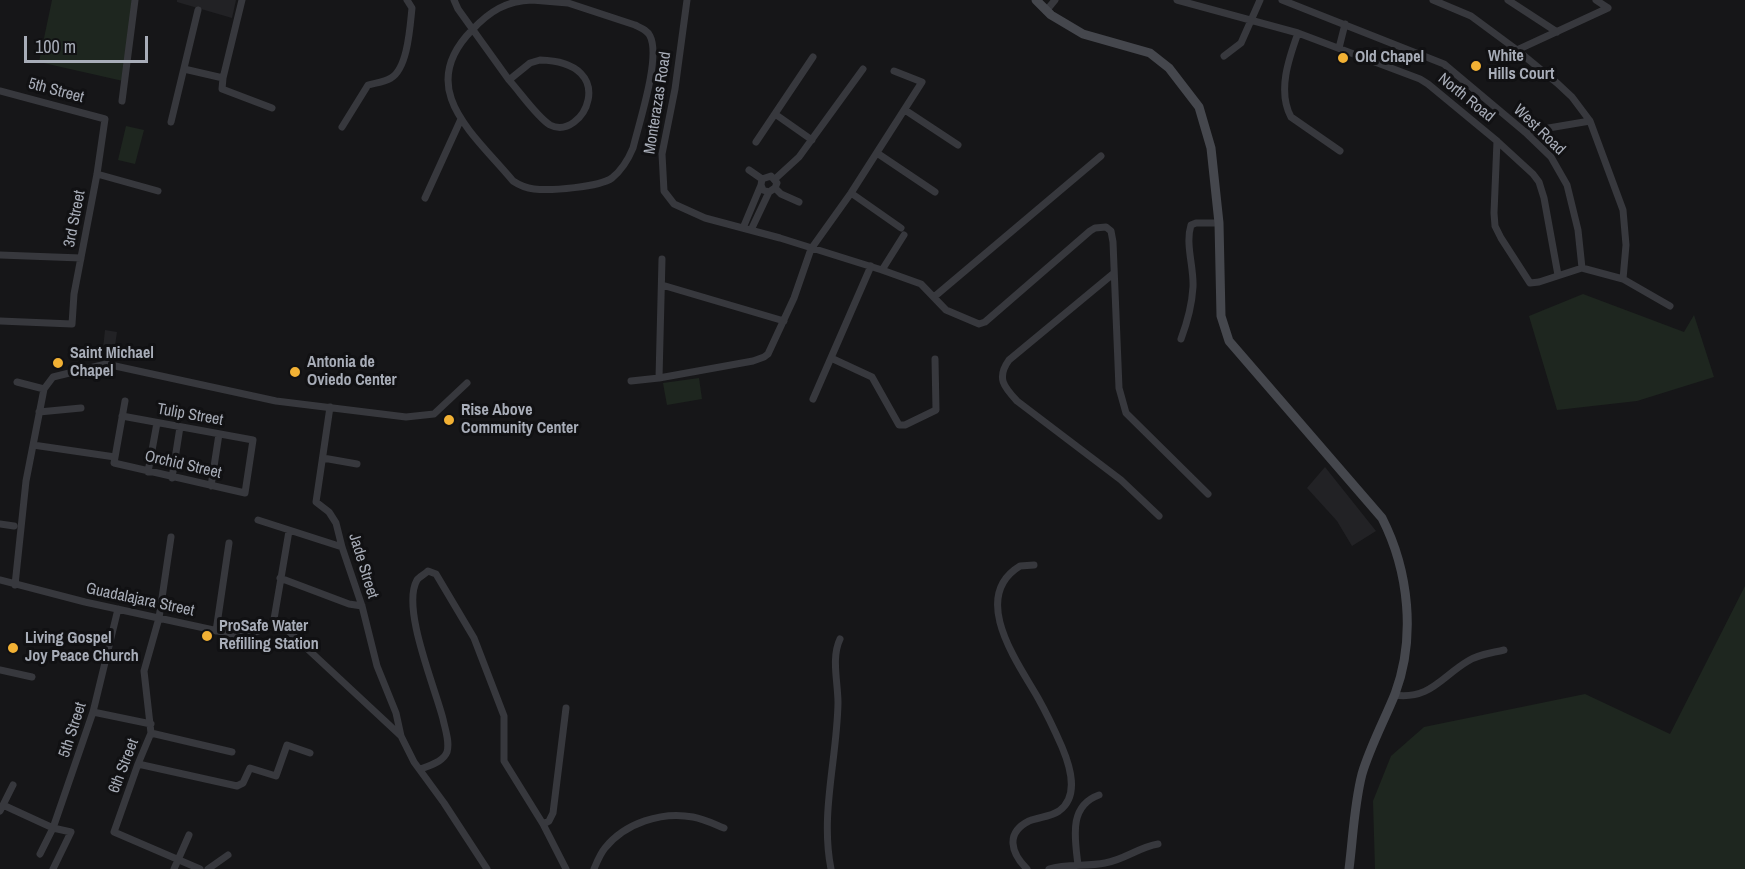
<!DOCTYPE html>
<html>
<head>
<meta charset="utf-8">
<style>
  body { margin:0 }
  #map { position:relative; width:1745px; height:869px; overflow:hidden; background:#161618; font-family:"Archivo Narrow",sans-serif }
  canvas { display:block }
  .scale { position:absolute; left:24px; top:36px; width:124px; height:27px; box-sizing:border-box; border:3px solid #a8adb8; border-top:0; padding-left:8px; font-size:18px; line-height:21px; white-space:nowrap; color:#a8adb8; -webkit-text-stroke:4px #111113; paint-order:stroke }
</style>
</head>
<body>
<div id="map">
<canvas width="1745" height="869"></canvas>
<div class="scale">100 m</div>
</div>
<script>
const g = document.querySelector('canvas').getContext('2d');
g.lineJoin = 'round';
function paint(path, color) {
  g.fillStyle = color;
  g.fill(path, 'evenodd');
}
function strokePath(path, color, width, dash) {
  g.strokeStyle = color;
  g.lineWidth = width;
  g.lineCap = dash ? 'butt' : 'round';
  g.setLineDash(dash || []);
  g.stroke(path);
}
function label(font, color, halo, rows, align = 'center') {
  g.font = font + ' "Archivo Narrow",sans-serif';
  g.lineWidth = 6;
  g.setLineDash([]);
  g.textBaseline = 'middle';
  g.strokeStyle = halo;
  g.fillStyle = color;
  for (const [text, x, y, turn = 0] of rows) {
    g.save();
    g.translate(x, y);
    g.rotate((+turn || 0) * Math.PI / 180);
    g.textAlign = isNaN(turn) ? turn : align;
    if (halo) g.strokeText(text, 0, 0);
    g.fillText(text, 0, 0);
    g.restore();
  }
}
paint(new Path2D(`
  M 177,0 L 236,0 L 232,18 L 177,2 Z
  M 105,330 L 117,332 L 113,359 L 102,358 Z
  M 1325,467 L 1376,531 L 1352,546 L 1337,521 L 1307,488 Z`), '#222225');
paint(new Path2D(`
  M 52,0 L 132,0 L 123,81 L 39,62 Z
  M 126,126 L 144,130 L 135,164 L 118,160 Z
  M 1583,294 L 1684,332 L 1694,315 L 1714,377 L 1637,401 L 1557,410 L 1529,316 Z
  M 699,378 L 702,399 L 667,405 L 663,383 Z
  M 1745,586 L 1745,869 L 1375,869 L 1373,801 L 1391,756 L 1424,727 L 1585,694 L 1670,734 Z`), '#1e261f');
strokePath(new Path2D(`
  M 242,0 L 223,78 L 222,89 L 272,108
  M 454,0 L 458,9 L 509,80
  M 532,0 L 568,3 L 635,25 C 641,28 647,30 650,36 C 661,57 639,123 633,148 C 628,160 622,170 612,178 C 599,187 551,191 534,189 C 526,188 519,185 513,181 C 474,134 414,89 472,30 C 490,11 506,1 532,0 Z
  M 687,0 L 675,89 L 662,154 L 664,191 L 674,204 L 705,218 L 780,238 L 882,270 L 921,284 L 946,310 L 979,324 L 985,322 L 1090,231 L 1095,228 L 1106,227 L 1111,231 L 1113,242 L 1119,388 L 1126,413 L 1208,494
  M 1177,0 L 1298,33 L 1420,79 L 1428,84 L 1497,141 L 1533,174 L 1539,182 L 1544,198 L 1558,275
  M 1282,0 L 1444,64 L 1525,132 L 1551,157 L 1567,185 L 1578,230 L 1582,268
  M 1433,0 L 1471,16 L 1517,50 L 1557,83 L 1572,97 L 1590,121 L 1623,210 L 1626,245 L 1623,279
  M 1508,0 L 1557,32
  M 1596,0 L 1608,8
  M 1046,11 L 1055,0
  M 1298,33 C 1289,58 1277,91 1291,117 L 1340,151
  M 1339,48 L 1345,24
  M 1517,50 L 1608,8
  M 1224,56 L 1241,43 L 1260,0
  M 540,60 C 622,62 583,142 550,125 C 537,117 520,92 509,80 L 530,63 Z
  M 184,69 L 223,78
  M 0,91 L 105,119 L 97,174 L 74,294 L 72,324 L 0,321
  M 122,101 L 135,0
  M 905,110 L 958,145
  M 775,114 L 812,140
  M 171,122 L 198,10
  M 342,127 L 368,85 C 375,83 385,82 391,78 C 408,68 410,26 412,8 L 407,0
  M 1525,132 L 1590,121
  M 1497,141 L 1494,213 L 1495,226 L 1501,238 L 1530,283 L 1539,282 L 1582,268 L 1623,279 L 1670,306
  M 756,142 L 813,57
  M 877,153 L 935,192
  M 749,170 L 762,179
  M 97,174 L 158,191
  M 775,179 L 799,157 L 863,69
  M 775,188 L 781,194 L 799,202
  M 851,193 L 901,228
  M 425,198 L 461,119
  M 743,228 L 761,185
  M 751,230 L 769,192 L 775,188 L 777,183 L 771,176 L 762,179 L 761,185 L 763,190 L 769,192
  M 0,255 L 81,258
  M 882,270 L 904,235
  M 1114,273 L 1009,360 C 996,378 1004,387 1017,401 L 1121,480 L 1159,516
  M 662,285 L 784,321
  M 934,297 L 1101,156
  M 1181,339 C 1187,323 1192,304 1193,287 C 1194,267 1185,244 1191,225 L 1196,223 L 1219,223
  M 831,358 L 872,377 L 899,425 L 905,425 L 936,410 L 935,359
  M 659,378 L 662,259
  M 631,381 L 659,378 L 753,361 L 764,357 L 768,354 L 794,298 L 811,249 L 851,193 L 922,82 L 894,71
  M 17,382 L 44,389
  M 813,399 L 871,266
  M 330,407 L 316,502 L 329,512 L 336,523 L 342,547 L 362,606 L 377,666 L 396,713 L 401,736
  M 39,412 L 81,408
  M 122,416 L 253,440 L 245,493 L 114,463 L 125,401
  M 33,445 L 115,457
  M 323,458 L 357,464
  M 148,472 L 157,423
  M 172,478 L 180,427
  M 211,486 L 219,434
  M 258,520 L 342,547
  M 0,524 L 14,526
  M 171,537 L 159,618 L 144,671 L 151,733 L 138,764 L 114,832 L 200,869
  M 280,578 L 349,604 L 362,606
  M 0,580 L 85,602 L 241,636 L 246,636 L 273,625
  M 15,585 L 26,481 L 44,389 L 53,377 L 106,364 L 276,401 L 406,417 L 434,414 L 467,383
  M 273,625 L 284,627 L 401,736 L 414,762 L 444,803 L 487,869
  M 273,625 L 289,531
  M 216,631 L 229,543
  M 0,670 L 32,677
  M 1394,695 C 1430,700 1441,677 1468,661 C 1479,654 1492,653 1504,650
  M 93,712 L 151,724
  M 151,733 L 232,752
  M 138,764 L 237,786 L 243,783 L 250,768 L 276,776 L 287,745 L 310,753
  M 421,769 C 430,765 443,762 447,752 C 450,742 445,729 443,719 C 435,687 401,608 417,580 C 419,577 425,574 428,571 L 436,574 L 474,638 L 504,716 L 504,761 L 543,824 L 566,869
  M 3,805 L 53,828 L 71,832 L 53,869
  M 0,811 L 13,785
  M 543,824 L 549,821 L 553,813 L 566,708
  M 40,854 L 53,828 L 93,712 L 118,609
  M 1078,865 C 1075,839 1068,806 1099,795
  M 174,869 L 189,835
  M 208,869 L 228,855
  M 594,869 C 597,862 600,854 605,848 C 625,823 662,811 693,817 C 704,819 714,824 724,828
  M 831,869 C 820,814 837,759 838,703 C 838,682 831,658 840,639
  M 1027,869 C 1011,853 1005,833 1029,821 C 1039,817 1050,817 1059,811 C 1080,796 1070,766 1062,747 C 1055,731 1047,714 1038,698 C 1018,663 969,597 1020,566 L 1034,565
  M 1049,869 C 1067,863 1087,867 1105,863 C 1124,860 1139,847 1158,844`), '#37383d', 7);
strokePath(new Path2D(`
  M 1036,0 L 1051,15 L 1083,34 L 1150,53 L 1169,68 L 1199,107 L 1211,148 L 1219,223 L 1221,316 L 1229,341 L 1382,518 C 1409,571 1416,638 1395,694 C 1384,721 1370,747 1362,774 C 1354,805 1353,838 1349,869`), '#45474d', 9);
for (const [x, y, r, color] of [
  [1343,58,6,"#f2b134"],
  [1476,66,6,"#f2b134"],
  [58,363,6,"#f2b134"],
  [295,372,6,"#f2b134"],
  [449,420,6,"#f2b134"],
  [207,636,6,"#f2b134"],
  [13,648,6,"#f2b134"]
]) {
  const dot = new Path2D();
  dot.arc(x, y, r, 0, 2 * Math.PI);
  g.fillStyle = color;
  g.fill(dot);
  strokePath(dot, '#111113', 2);
}
label('bold 16px', '#a8adb8', '#111113', [
  ["White",1488,57],
  ["Hills Court",1488,75],
  ["Old Chapel",1355,58],
  ["Saint Michael",70,354],
  ["Chapel",70,372],
  ["Antonia de",307,363],
  ["Oviedo Center",307,381],
  ["Rise Above",461,411],
  ["Community Center",461,429],
  ["ProSafe Water",219,627],
  ["Refilling Station",219,645],
  ["Living Gospel",25,639],
  ["Joy Peace Church",25,657]
], 'left');
label('16px', '#a8adb8', '#111113', [
  ["5th Street",56,91,15],
  ["North Road",1466,98,39],
  ["Monterazas Road",658,103,-81],
  ["West Road",1539,130,44],
  ["3rd Street",75,219,-79],
  ["Tulip Street",190,415,10],
  ["Orchid Street",183,465,13],
  ["Jade Street",363,566,73],
  ["Guadalajara Street",140,600,12],
  ["5th Street",73,730,-72],
  ["6th Street",124,766,-69]
]);
</script>
</body>
</html>
